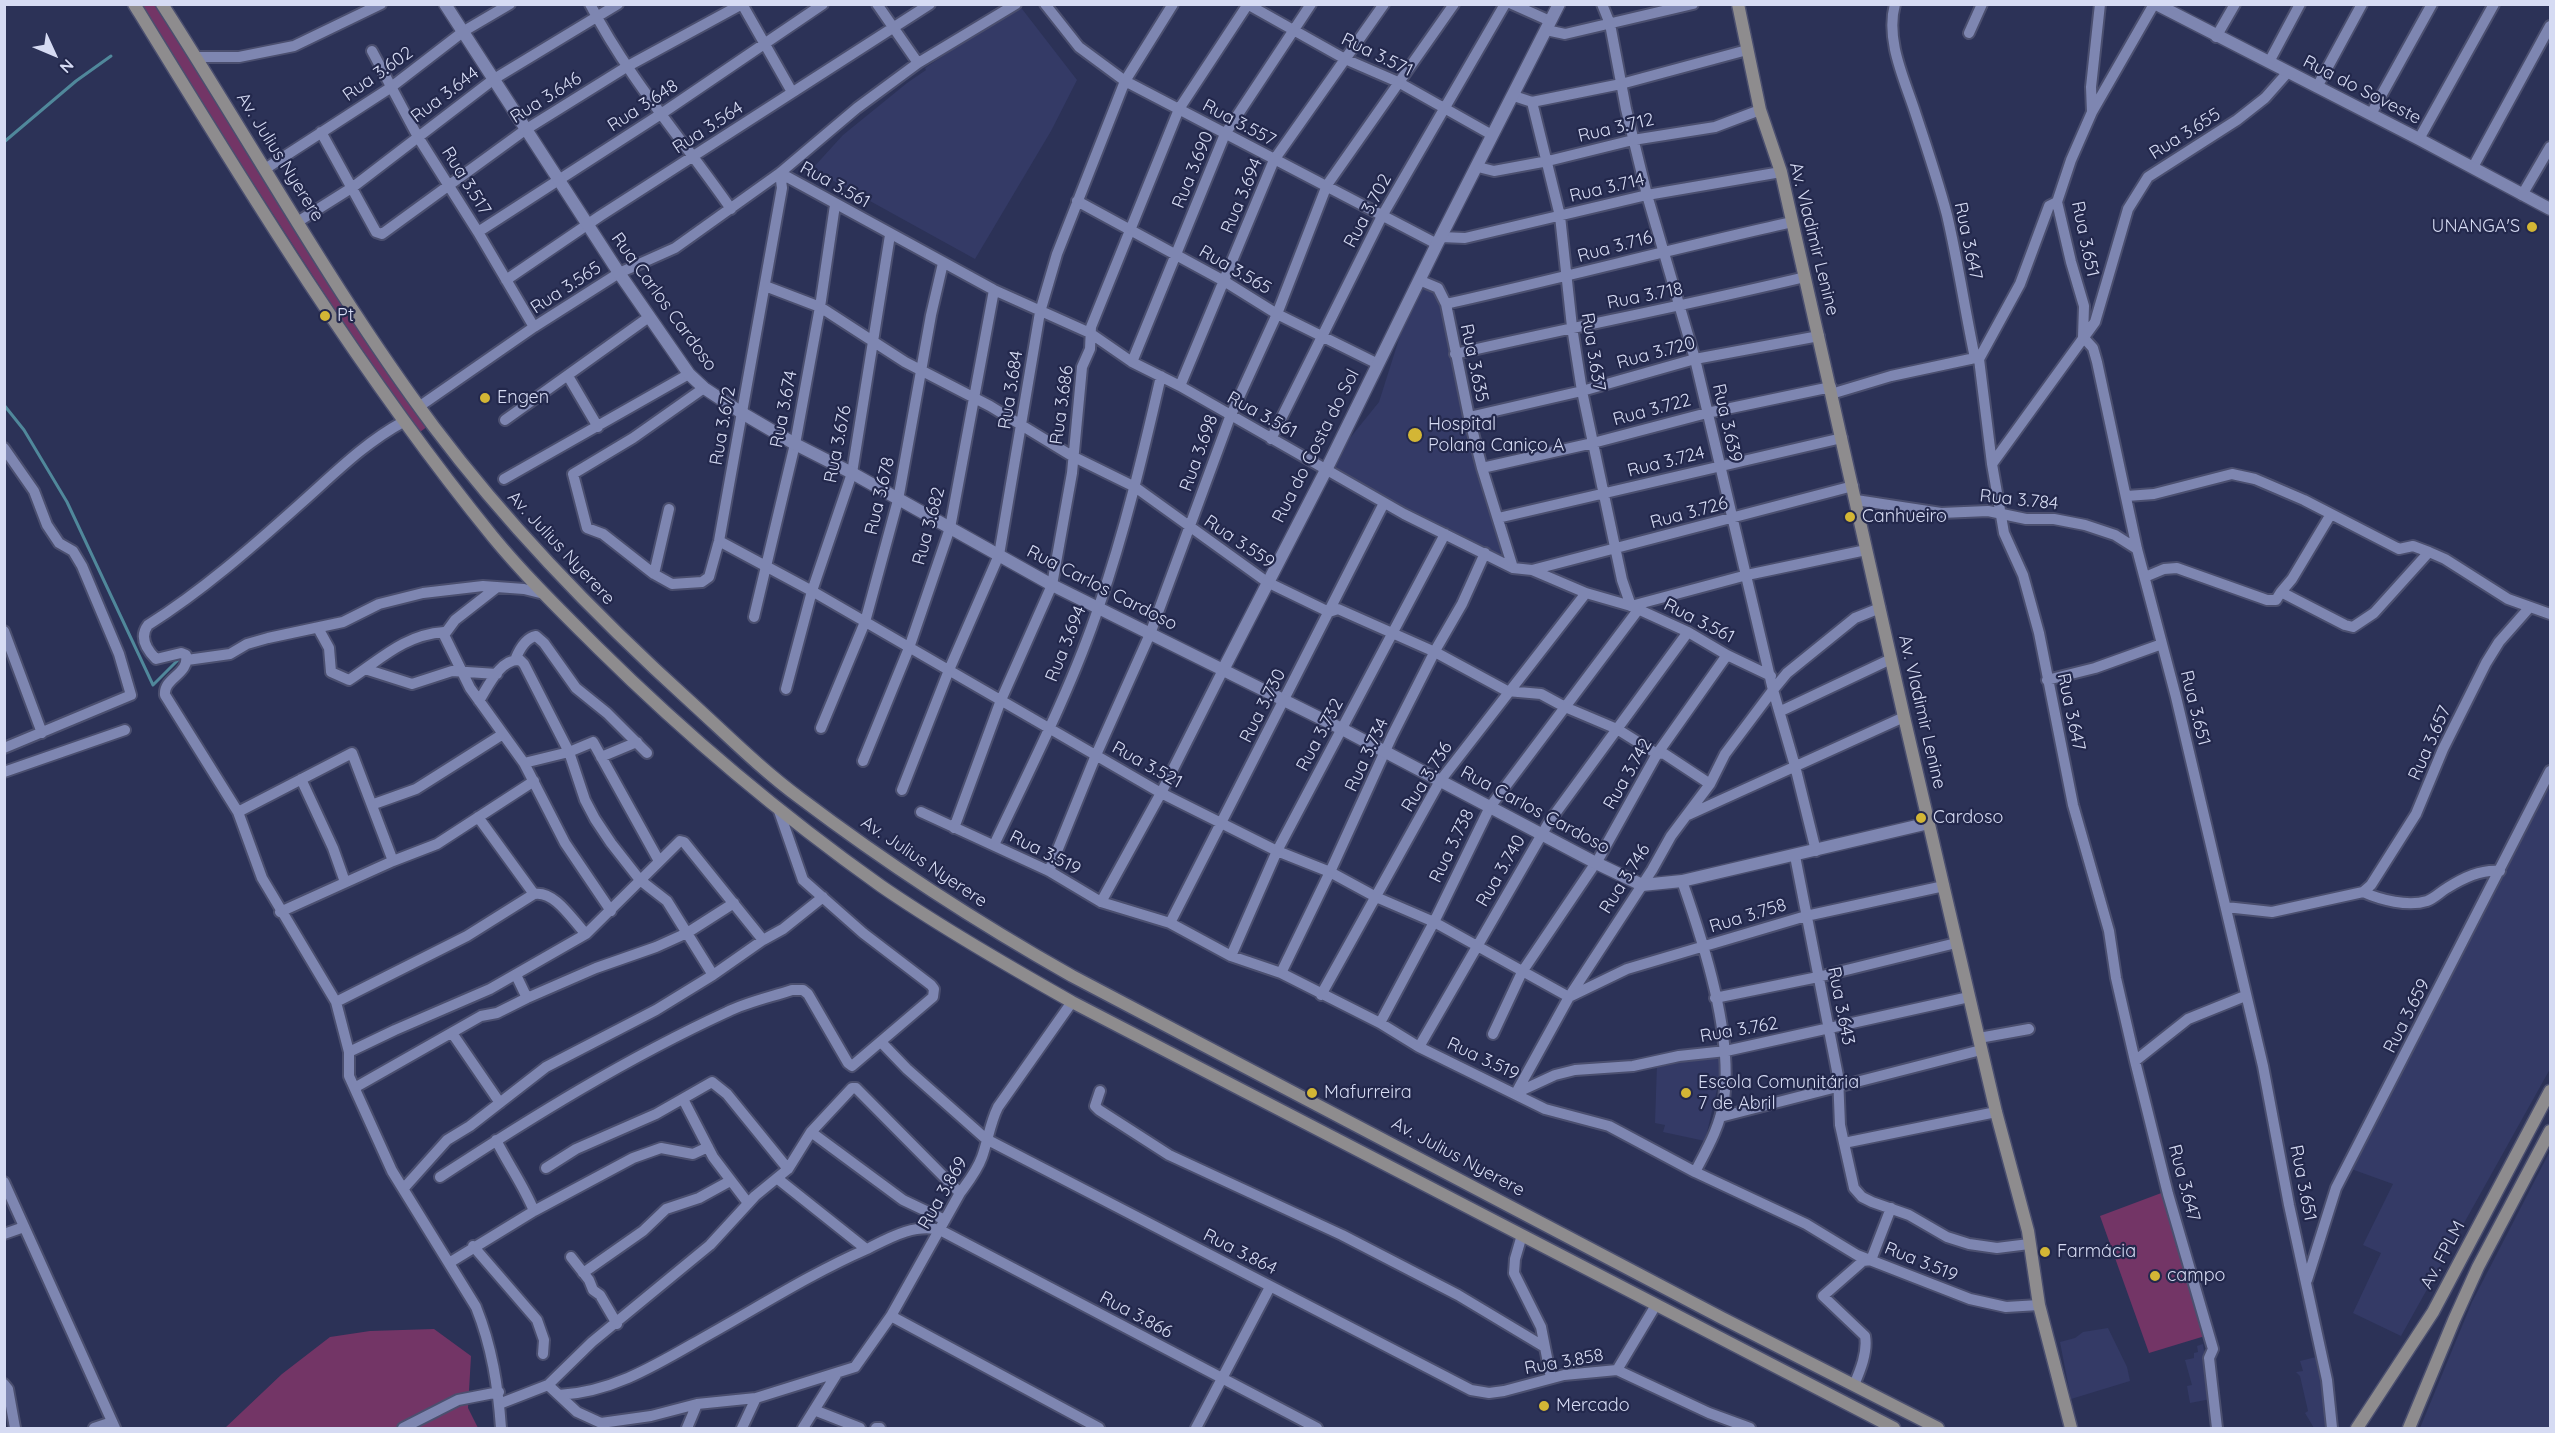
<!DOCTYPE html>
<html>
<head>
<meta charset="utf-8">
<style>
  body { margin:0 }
  #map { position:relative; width:2555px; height:1433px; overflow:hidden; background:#2c3257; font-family:Quicksand,sans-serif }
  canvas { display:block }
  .frame { position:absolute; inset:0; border:6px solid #d6dbf3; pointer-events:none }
  .north { position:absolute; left:24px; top:24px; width:60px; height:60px; -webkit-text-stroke:4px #23284c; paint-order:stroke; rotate:134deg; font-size:16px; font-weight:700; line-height:24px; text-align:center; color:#d6dbf3 }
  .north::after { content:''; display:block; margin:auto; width:21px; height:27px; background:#d6dbf3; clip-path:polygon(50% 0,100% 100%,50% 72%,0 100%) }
</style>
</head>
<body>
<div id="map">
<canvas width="2555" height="1433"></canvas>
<div class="frame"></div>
<div class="north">N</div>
</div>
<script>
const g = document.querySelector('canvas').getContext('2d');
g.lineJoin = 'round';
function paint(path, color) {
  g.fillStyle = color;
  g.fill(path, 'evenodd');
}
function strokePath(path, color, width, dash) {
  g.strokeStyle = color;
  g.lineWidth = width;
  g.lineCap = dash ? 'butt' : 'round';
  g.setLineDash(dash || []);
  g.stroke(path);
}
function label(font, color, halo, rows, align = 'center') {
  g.font = font + ' Quicksand,sans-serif';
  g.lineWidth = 4.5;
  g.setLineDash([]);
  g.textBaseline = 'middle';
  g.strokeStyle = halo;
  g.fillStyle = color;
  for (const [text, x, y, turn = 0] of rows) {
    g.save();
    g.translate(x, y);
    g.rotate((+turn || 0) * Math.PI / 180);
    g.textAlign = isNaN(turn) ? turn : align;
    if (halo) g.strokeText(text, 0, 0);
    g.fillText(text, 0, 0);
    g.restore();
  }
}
paint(new Path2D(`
  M 1019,5 L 1077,80 L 1051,131 L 975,259 L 812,169 L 843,135 L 907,83 L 926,70 L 925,68 Z
  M 1418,279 L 1439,291 L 1514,567 L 1325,469 L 1379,402 Z
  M 2550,782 L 2550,1069 L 2401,1336 L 2353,1313 L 2381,1253 L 2363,1245 L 2393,1184 L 2343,1166 Z
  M 1722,1054 L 1724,1059 L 1705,1141 L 1663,1132 L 1665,1125 L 1655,1123 L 1657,1064 Z
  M 2550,1151 L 2550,1428 L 2420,1428 L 2472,1302 Z
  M 2108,1328 L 2127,1367 L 2130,1381 L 2071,1399 L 2060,1342 L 2075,1338 L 2083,1332 Z
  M 2203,1344 L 2211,1399 L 2190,1403 L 2187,1386 L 2192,1385 L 2185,1360 L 2194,1358 L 2194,1353 L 2198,1352 L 2197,1346 Z
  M 2320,1356 L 2323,1405 L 2329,1427 L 2326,1428 L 2314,1428 L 2305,1413 L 2308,1411 L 2300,1376 L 2296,1372 L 2303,1371 L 2300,1361 Z`), '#343a66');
paint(new Path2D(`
  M 138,5 L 154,5 L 171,29 L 428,426 L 420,432 L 417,430 L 333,307 Z
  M 2164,1192 L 2205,1336 L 2149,1353 L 2100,1216 Z
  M 434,1329 L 471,1356 L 468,1408 L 478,1428 L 225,1428 L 282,1374 L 330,1337 L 370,1331 Z`), '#733566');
strokePath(new Path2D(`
  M 4,142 L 76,81 L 111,56
  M 4,405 L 24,430 L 67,502 L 153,685 L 178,660`), '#50889b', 3);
const minor = new Path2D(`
  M 590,4 C 628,78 684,141 731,209
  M 742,4 L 792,92
  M 877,4 L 918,63
  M 1045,4 L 1079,47 L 1125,81 L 1437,244
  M 1247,4 L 1345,59 L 1398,82 L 1492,135
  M 1512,4 L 1550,21
  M 1602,4 L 1610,24 L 1626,109 L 1647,195 L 1695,359 L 1773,690 L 1795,766 L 1816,851
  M 1895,4 C 1885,41 1905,80 1916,115 C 1927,148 1938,181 1947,215 C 1958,262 1965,311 1975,358 L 1979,359 L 1992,464 L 2004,533 L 2023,575 L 2039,633 L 2073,805 L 2109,931 L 2116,978 L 2135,1061 L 2168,1194 L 2213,1349 L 2209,1358 L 2217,1428
  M 2100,4 L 2091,87 L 2092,112 L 2071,160 L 2057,202 L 2071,262 L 2084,306 L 2083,337 L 2093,348 L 2097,362 L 2137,549 L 2176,697 L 2263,1066 L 2289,1205 L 2327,1380 L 2332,1428
  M 1546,30 L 1565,34 L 1693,4
  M 1969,33 L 1982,4
  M 2216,37 L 2235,4
  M 372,51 L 418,137 L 478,232 L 534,327
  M 196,57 L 239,57 L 294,46 L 381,4
  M 2269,62 L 2300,4
  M 2317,87 L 2362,4
  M 1514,96 L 1532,102 L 1621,84 L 1747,50
  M 1532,102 L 1560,216 L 1572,327 L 1582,391 L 1622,580 L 1631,606 L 1747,575 L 1866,550
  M 2092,112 L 2154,4
  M 2371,114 L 2432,4
  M 321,132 L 376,232 L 382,234 L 525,130 L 628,66 L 742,4
  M 2419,139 L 2494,4
  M 1478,167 L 1494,171 L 1548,161 L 1633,140 L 1715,127 L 1760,110
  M 2473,167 L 2550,26
  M 265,169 L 390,88 L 464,31 L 510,4
  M 780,173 L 994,290 L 1090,333 L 1132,362 L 1180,386 L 1404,514 L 1513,568 L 1532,570 L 1586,593 L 1631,606 L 1688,632 L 1727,655 L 1771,676
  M 2522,195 L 2550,147
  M 1077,201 L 1224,281 L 1277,314 L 1378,364
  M 299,221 L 353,187 L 494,79 L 618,4
  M 478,232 L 661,114 L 823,4
  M 1441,237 L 1465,238 L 1647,195 L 1781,172
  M 506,280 L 600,216 L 930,4
  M 1419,280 L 1438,288 L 1446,304 L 1469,417 L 1482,468 L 1513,568
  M 765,286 L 820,307 L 905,362 L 990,406 L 1072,456 L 1135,487 L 1267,582 L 1329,612 L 1338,609 L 1435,652 L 1507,691 L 1541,694 L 1565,707 L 1617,729 L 1657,754 L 1663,753 L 1710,784
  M 1446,304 C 1562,278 1676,248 1792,222
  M 1455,354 C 1572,327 1689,305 1805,277
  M 1979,359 L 2020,284 L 2049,206 L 2057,202
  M 1132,362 L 1225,134 L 1311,4
  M 568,376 L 598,427
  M 1180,386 L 1274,160 L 1384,4
  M 704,388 L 633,438 L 573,474 L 587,528 L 603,534 L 654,574 L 672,584 L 702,582 L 709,577 L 719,541 L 782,188 L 780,173
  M 1831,394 L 1891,376 L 1975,358
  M 420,406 L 534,327 L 619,273 L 675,248 L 780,173 L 857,108 L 918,63 L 1016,4
  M 1469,417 L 1582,391 L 1695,359 L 1819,336
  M 505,420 L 649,317
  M 403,422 C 364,443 332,476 299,505 C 251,548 202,591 148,625 C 139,637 146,649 156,659 L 181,653 L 186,655 C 190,674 163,678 165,695 L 238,812 L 262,878 L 336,1002 L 349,1052 L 349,1076 L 392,1171 L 476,1307 C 492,1347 498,1386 501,1428
  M 1271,439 L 1382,216 L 1505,4
  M 4,448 L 34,491 L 47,525 L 59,543 L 73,551 L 82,566 L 119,654 L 131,695 L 4,748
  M 1992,464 L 2095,322 L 2128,209 L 2148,177 L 2237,120 L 2265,98 L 2288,72
  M 1482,468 L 1593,443 L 1707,413 L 1831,387
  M 504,479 L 689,374
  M 2127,496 L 2154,494 L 2232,474 L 2255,479 L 2304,500 L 2399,549 L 2413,546 L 2429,552 L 2445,559 L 2508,599 L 2550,614
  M 1856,500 L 1941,513 L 1988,511 L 2026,519 L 2054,519 L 2085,525 L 2115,535 L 2137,549
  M 1498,518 L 1842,438
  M 719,541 L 812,591 L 1161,793 L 1277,851 L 1330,872 L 1376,897 L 1434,922 L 1569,997 L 1627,969 L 1806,916 L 1944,886
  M 1532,570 L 1853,486
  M 654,574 L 669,509
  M 2145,577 L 2164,569 L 2177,568 L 2267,600 L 2276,600 L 2281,592 L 2345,625 L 2353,627 L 2374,613 L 2429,552
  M 496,588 L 455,620 L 444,635 L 470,688 L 524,763 L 565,843 L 611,911
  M 2281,592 L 2292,579 L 2331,514
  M 754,617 L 795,444 L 820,307 L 835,205
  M 318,628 L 329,648 L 331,672 L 349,680 C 381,659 404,635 444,632
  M 4,631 L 42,733
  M 187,660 L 230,654 L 247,644 L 268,638 L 343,622 L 379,604 L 423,593 L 483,586 L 524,589 L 544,594
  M 515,660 C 519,650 525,638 536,636 L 544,643 L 576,688 L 607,713 L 647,753
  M 365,669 L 412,684 L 452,671 L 497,674
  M 2047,680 L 2095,668 L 2162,644
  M 786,689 L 812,591 L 852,473 L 890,235
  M 479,701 C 488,687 500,658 520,660 L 524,664 L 569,752 L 585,800 L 595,819 L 611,843 L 640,880 L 667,901 L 713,975
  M 1781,711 L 1891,659
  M 821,728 L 865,622 L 898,500 L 931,315 L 943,263
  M 601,757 L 637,742
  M 863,761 L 909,648 L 950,528 L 994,290
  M 524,763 L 569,752 L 593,742 L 659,861
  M 4,772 L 125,730
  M 301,779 L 333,848 L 345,882
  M 902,790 L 949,670 L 999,555 L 1040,312 L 1057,254 L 1125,81 L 1173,4
  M 374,804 L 416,789 L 503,734
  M 238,812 L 352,753 L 393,861
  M 921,812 L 1049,871 L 1101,902 L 1170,923 L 1231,956 L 1281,973 L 1380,1023 L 1419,1047 L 1545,1109 L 1609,1126 L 1695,1172 L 1806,1224 L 1857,1255 L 1970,1299 L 2006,1307 L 2039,1305
  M 1688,815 L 1904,717
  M 478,817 L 534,894
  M 954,828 L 1001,700 L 1052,585 L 1072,473 L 1082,367 L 1090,349 L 1091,327 L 1179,109 L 1248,4
  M 994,845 C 1030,769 1072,687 1099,606 C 1125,531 1143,454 1161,376
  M 1795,856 L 1838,1076 L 1840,1125 L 1854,1188 L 1862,1197 L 1872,1202 L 1909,1215 L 1947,1237 L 1969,1244 L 1997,1248 L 2029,1244
  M 1049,871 L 1096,755 L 1150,634 L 1230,417 L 1277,314 L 1327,185 L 1454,4
  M 1682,881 C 1704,944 1733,1034 1724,1100 C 1720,1127 1707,1149 1695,1172
  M 2363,892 C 2381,900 2408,907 2427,901 C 2435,898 2440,892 2447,888 C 2463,878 2481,869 2500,871
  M 1101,902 L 1161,793 L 1223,670
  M 2226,907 L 2272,912 L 2363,892 L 2371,885 L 2416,814 L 2443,749 L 2486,663 L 2499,642 L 2529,608
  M 280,912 L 393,861 L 437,844 L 534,781
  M 1170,923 L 1384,503
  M 1231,956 L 1277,851 L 1445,534
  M 1281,973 L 1330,872 L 1392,736 L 1436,649 L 1462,604 L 1485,553
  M 516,975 L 527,998
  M 1321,995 L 1440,781 L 1586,593
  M 1715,998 L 1818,977 L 1956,943
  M 336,1002 L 467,936 L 534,894 C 555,890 573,921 586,934
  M 1380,1023 L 1434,922 L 1490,807 L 1638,610
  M 452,1033 L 500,1103
  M 1493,1034 L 1522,972 L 1599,858 L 1657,754 L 1727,655
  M 1979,1038 L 2029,1029
  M 881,1042 L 907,1069 L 986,1139 L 1471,1390 L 1489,1393 L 1504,1391 L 1564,1375 L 1617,1370 L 1709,1413 L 1750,1428
  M 1419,1047 L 1549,822 L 1688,632
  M 349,1052 L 395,1030 L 490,989 L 586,934 L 680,841 L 684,842 L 763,940
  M 2135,1061 L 2188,1019 L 2245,996
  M 356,1087 L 481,1016 L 497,1013 L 527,998 L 596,968 L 656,947 L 687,933 L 734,903
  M 1100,1091 L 1095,1106 L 1099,1110 L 1169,1155 L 1342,1235 L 1458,1295 L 1543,1346
  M 1516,1093 L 1569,997 L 1652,870 L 1671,836 L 1710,784 L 1725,754 L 1773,690 L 1787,673 L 1855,618 L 1880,608
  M 1516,1093 L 1555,1075 L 1575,1070 L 1633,1066 L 1679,1056 L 1726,1051 L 1969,997
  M 683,1099 L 713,1157 L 748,1203
  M 1720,1117 L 1981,1050
  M 811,1132 L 903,1200 L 945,1220
  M 496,1140 C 508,1164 524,1186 534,1211
  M 1844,1143 L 1996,1112
  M 546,1168 L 576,1149 L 656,1114 L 712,1082 L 727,1094 L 788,1169
  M 440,1177 C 532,1117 627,1058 727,1012 C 747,1002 771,997 792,990 L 803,990 L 808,994 L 848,1063 L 852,1066 L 933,997 L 934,989 L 931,985 L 863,933 L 803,880 L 778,808
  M 778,1179 L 866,1249
  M 4,1182 L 115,1428
  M 404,1188 L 447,1140 L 470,1126 L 546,1067 L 656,1010 L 713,975 L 763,940 L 783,929 L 823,897
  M 4,1234 L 24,1227
  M 1522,1235 L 1515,1259 L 1514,1273 L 1541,1327 L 1551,1378
  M 473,1246 L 537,1320 L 544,1340 L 543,1354
  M 571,1257 L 589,1280 L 593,1290 L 600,1295 L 617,1324
  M 449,1263 L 534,1211 L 633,1158 L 661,1148 L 693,1154 L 708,1147
  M 583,1273 L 643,1231 L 666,1209 L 699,1198 L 730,1181
  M 2307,1280 L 2336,1188 L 2550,771
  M 891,1316 L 1099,1428
  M 1617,1370 L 1656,1305
  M 4,1384 L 8,1389 L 15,1428
  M 548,1385 L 577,1412 L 601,1423 L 651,1416 L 697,1404 L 756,1398 L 855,1367 L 891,1316 L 960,1193 C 968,1182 977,1171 982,1157 C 988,1140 990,1123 998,1107 L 1072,1002
  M 1854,1385 C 1860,1371 1868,1352 1865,1336 L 1823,1296 L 1863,1261 L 1871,1260 L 1891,1208
  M 559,1395 C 616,1392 662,1361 710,1334 C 762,1305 812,1273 867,1249 C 889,1238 915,1223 940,1230 L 1317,1428
  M 499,1404 L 548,1385 L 592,1342 L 710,1245 L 755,1196 L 788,1169 L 811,1132 L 852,1088 L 856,1088 L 960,1193
  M 814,1410 L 860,1428
  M 94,1428 L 112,1422
  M 403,1428 L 458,1400 L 499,1392
  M 687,1428 L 697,1404
  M 742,1428 L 756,1398
  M 803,1428 L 836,1375
  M 876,1428 L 880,1428
  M 1196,1428 L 1270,1287`);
const tertiary = new Path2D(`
  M 445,4 L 619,273 L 689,374 L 704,388 L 742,413 L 795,444 L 852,473 L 1052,585 L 1342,729 L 1596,863 L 1642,885 L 1682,881 L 1929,823
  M 2156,4 L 2419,139 L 2550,209
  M 1223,670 L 1326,470 L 1437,244 L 1559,4`);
const secondary = new Path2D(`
  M 134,4 C 246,187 358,371 493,537 C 525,576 562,612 598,648 C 686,735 781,815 881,886 C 942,928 1008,966 1072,1002 L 1894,1428
  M 162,4 C 253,145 334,293 434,427 C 510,528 599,619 693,704 C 728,736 762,770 800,798 C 886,863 978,923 1072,976 L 1722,1318 L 1938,1428
  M 1738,4 L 1760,110 L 1781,172 L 1904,717 L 1996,1112 L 2028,1231 L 2039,1305 L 2071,1428
  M 2357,1428 L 2433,1312 L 2550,1091
  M 2409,1428 L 2454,1320 L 2478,1267 L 2550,1131`);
strokePath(minor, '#4b4f6f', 14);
strokePath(tertiary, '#4b4f6f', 15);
strokePath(secondary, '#4b4f6f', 15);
strokePath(minor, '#7e86b1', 10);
strokePath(tertiary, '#7e86b1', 12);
strokePath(secondary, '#8e8c8e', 12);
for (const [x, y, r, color] of [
  [2532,227,6,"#d3b635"],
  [325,316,6,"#d3b635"],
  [485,398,6,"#d3b635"],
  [1415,435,8,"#d3b635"],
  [1850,517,6,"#d3b635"],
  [1921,818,6,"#d3b635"],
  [1312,1093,6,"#d3b635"],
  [1686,1093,6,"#d3b635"],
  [2045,1252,6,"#d3b635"],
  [2155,1276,6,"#d3b635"],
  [1544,1406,6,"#d3b635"]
]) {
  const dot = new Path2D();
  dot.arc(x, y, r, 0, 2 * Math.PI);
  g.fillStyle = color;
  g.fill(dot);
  strokePath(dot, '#23284c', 2);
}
label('18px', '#d6dbf3', '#23284c', [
  ["Rua 3.571",1377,55,26],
  ["Rua 3.602",378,74,-35],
  ["Rua do Soveste",2362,90,27],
  ["Rua 3.644",445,95,-37],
  ["Rua 3.646",546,98,-32],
  ["Rua 3.648",643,106,-33],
  ["Rua 3.557",1239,123,28],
  ["Rua 3.564",708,128,-33],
  ["Rua 3.712",1616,128,-13],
  ["Rua 3.655",2185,134,-32],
  ["Av. Julius Nyerere",280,157,58],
  ["Rua 3.690",1193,170,-68],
  ["Rua 3.517",466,181,58],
  ["Rua 3.561",835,185,29],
  ["Rua 3.714",1607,188,-13],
  ["Rua 3.694",1242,196,-67],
  ["Rua 3.702",1368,211,-62],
  ["Av. Vladimir Lenine",1814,239,76],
  ["Rua 3.651",2085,239,78],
  ["Rua 3.647",1968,241,78],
  ["Rua 3.716",1615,247,-15],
  ["Rua 3.565",1235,270,30],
  ["Rua 3.565",566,288,-33],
  ["Rua 3.718",1645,296,-11],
  ["Rua Carlos Cardoso",664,302,54],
  ["Rua 3.637",1593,352,81],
  ["Rua 3.720",1656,353,-15],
  ["Rua 3.635",1474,363,78],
  ["Rua 3.684",1011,390,-81],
  ["Rua 3.686",1062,405,-82],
  ["Rua 3.674",784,409,-79],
  ["Rua 3.722",1652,410,-15],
  ["Rua 3.561",1262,415,29],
  ["Rua 3.639",1727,423,77],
  ["Rua 3.672",723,426,-80],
  ["Rua 3.676",838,444,-79],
  ["Rua do Costa do Sol",1316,446,-63],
  ["Rua 3.698",1199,453,-70],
  ["Rua 3.724",1666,462,-14],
  ["Rua 3.678",880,496,-77],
  ["Rua 3.784",2019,500,6],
  ["Rua 3.726",1689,513,-15],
  ["Rua 3.682",929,526,-75],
  ["Rua 3.559",1239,542,34],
  ["Av. Julius Nyerere",561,548,47],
  ["Rua Carlos Cardoso",1102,588,27],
  ["Rua 3.561",1699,621,27],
  ["Rua 3.694",1066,644,-68],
  ["Rua 3.730",1263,706,-63],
  ["Rua 3.651",2195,708,76],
  ["Av. Vladimir Lenine",1922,712,77],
  ["Rua 3.647",2071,712,78],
  ["Rua 3.732",1320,735,-62],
  ["Rua 3.657",2430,743,-66],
  ["Rua 3.734",1367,755,-65],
  ["Rua 3.521",1147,765,29],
  ["Rua 3.742",1628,774,-60],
  ["Rua 3.736",1427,777,-58],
  ["Rua Carlos Cardoso",1535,810,28],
  ["Rua 3.738",1452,846,-64],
  ["Rua 3.519",1045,853,27],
  ["Av. Julius Nyerere",924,862,34],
  ["Rua 3.740",1501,871,-60],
  ["Rua 3.746",1625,879,-58],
  ["Rua 3.758",1748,916,-17],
  ["Rua 3.643",1841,1006,79],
  ["Rua 3.659",2407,1016,-63],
  ["Rua 3.762",1739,1030,-10],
  ["Rua 3.519",1483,1059,25],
  ["Av. Julius Nyerere",1458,1157,28],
  ["Rua 3.647",2184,1183,75],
  ["Rua 3.651",2303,1183,79],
  ["Rua 3.869",943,1193,-60],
  ["Rua 3.864",1240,1252,27],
  ["Av. FPLM",2443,1255,-62],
  ["Rua 3.519",1921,1262,22],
  ["Rua 3.866",1136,1315,28],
  ["Rua 3.858",1564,1362,-10]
]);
label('18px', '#d6dbf3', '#23284c', [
  ["UNANGA'S",2520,227,"right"],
  ["Pt",337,316],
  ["Engen",497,398],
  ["Hospital",1428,425],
  ["Polana Caniço A",1428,446],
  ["Canhueiro",1862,517],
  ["Cardoso",1933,818],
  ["Escola Comunitária",1698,1083],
  ["7 de Abril",1698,1104],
  ["Mafurreira",1324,1093],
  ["Farmácia",2057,1252],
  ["campo",2167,1276],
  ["Mercado",1556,1406]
], 'left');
</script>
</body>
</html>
